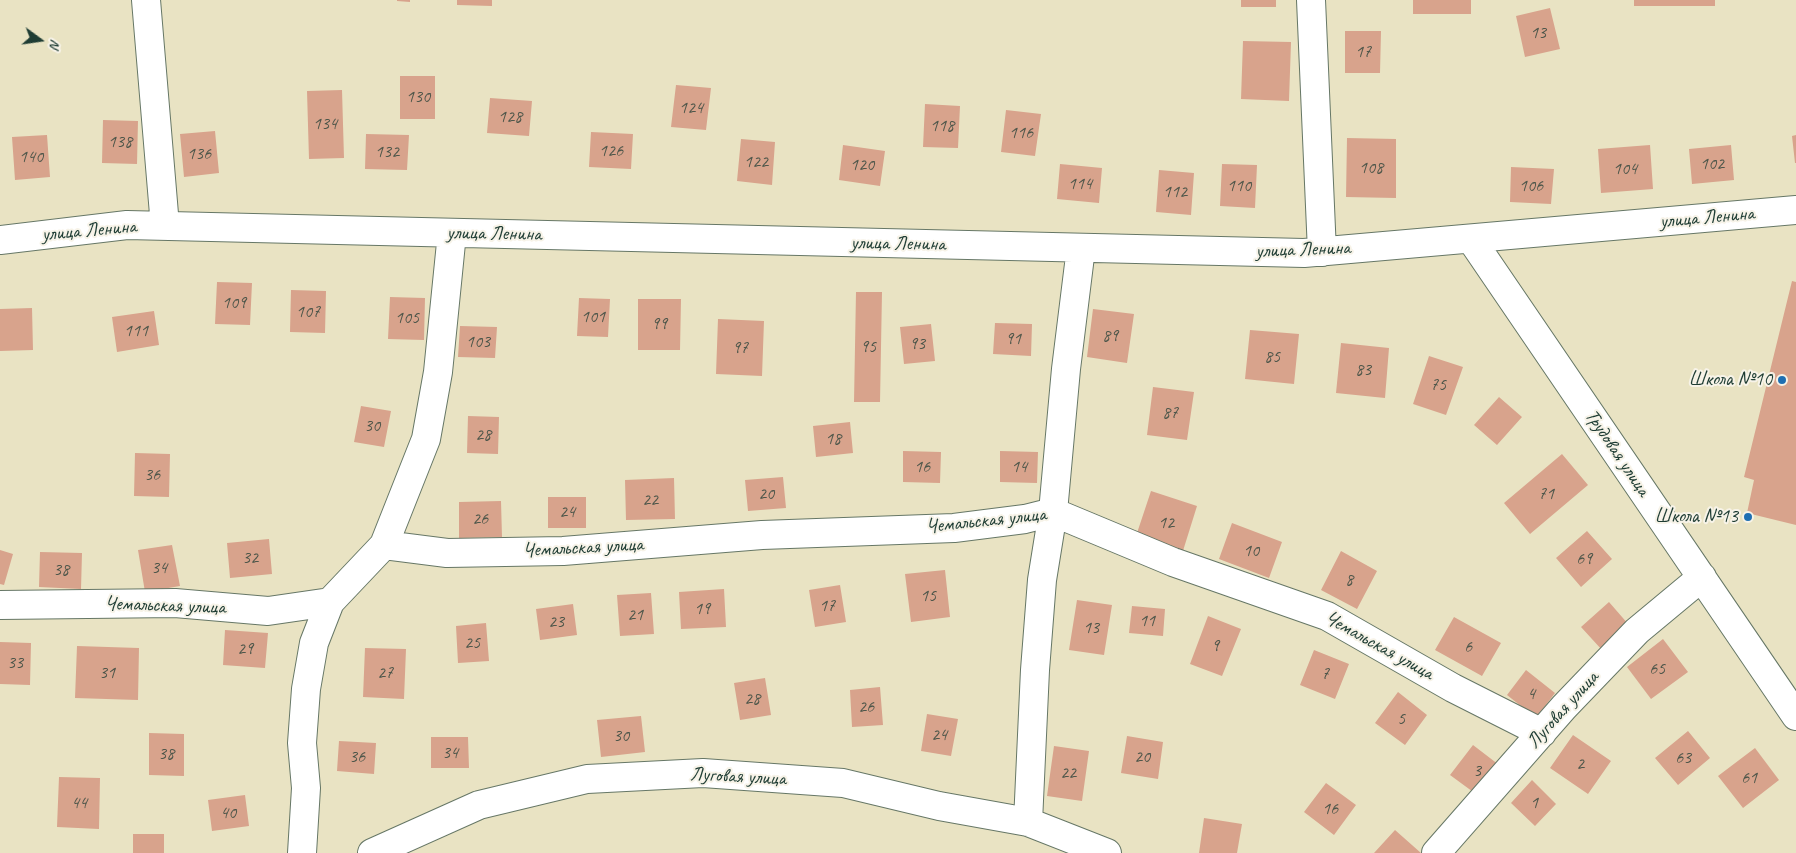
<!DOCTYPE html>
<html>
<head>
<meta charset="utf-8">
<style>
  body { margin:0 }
  #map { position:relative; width:1796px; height:853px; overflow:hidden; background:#e9e3c3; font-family:Caveat,sans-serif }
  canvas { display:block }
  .north { position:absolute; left:15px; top:15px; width:50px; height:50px; -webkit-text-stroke:4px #f7f3e8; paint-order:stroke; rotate:104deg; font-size:14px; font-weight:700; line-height:20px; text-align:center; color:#1f3d34 }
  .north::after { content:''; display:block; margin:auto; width:18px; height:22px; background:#1f3d34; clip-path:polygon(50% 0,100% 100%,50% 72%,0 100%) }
</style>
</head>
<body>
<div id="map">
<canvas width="1796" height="853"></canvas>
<div class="north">N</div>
</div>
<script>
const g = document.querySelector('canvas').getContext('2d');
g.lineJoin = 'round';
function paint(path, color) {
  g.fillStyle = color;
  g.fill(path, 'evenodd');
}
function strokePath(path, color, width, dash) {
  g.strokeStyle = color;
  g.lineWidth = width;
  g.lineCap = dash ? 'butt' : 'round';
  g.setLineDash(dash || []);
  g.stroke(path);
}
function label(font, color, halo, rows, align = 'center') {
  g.font = font + ' Caveat,sans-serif';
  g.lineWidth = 4;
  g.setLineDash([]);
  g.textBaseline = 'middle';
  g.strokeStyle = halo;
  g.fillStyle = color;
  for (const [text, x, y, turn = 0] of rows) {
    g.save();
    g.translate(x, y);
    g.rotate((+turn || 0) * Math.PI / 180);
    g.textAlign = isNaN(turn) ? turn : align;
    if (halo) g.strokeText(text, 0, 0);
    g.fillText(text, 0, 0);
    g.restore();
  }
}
paint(new Path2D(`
  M 397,0 L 410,0 L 410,2 L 397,1 Z
  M 457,0 L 492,0 L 492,6 L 457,5 Z
  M 1241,0 L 1276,0 L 1276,7 L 1241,7 Z
  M 1413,0 L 1471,0 L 1471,14 L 1413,14 Z
  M 1634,0 L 1715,0 L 1715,6 L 1634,6 Z
  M 1550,8 L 1560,49 L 1525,57 L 1516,16 Z
  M 1345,31 L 1381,31 L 1380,73 L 1345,73 Z
  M 1243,41 L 1291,42 L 1289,101 L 1241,99 Z
  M 400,76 L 435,76 L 435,119 L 400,119 Z
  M 676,85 L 711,88 L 706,130 L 671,127 Z
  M 342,90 L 344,158 L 309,159 L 307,91 Z
  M 490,98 L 532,101 L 529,136 L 487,133 Z
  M 925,104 L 960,106 L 958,148 L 923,147 Z
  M 1006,110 L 1041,114 L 1035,156 L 1001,152 Z
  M 103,120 L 138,121 L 137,164 L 102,163 Z
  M 215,131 L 219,173 L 184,177 L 180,134 Z
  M 591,132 L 633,134 L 631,169 L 589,167 Z
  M 366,134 L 409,135 L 407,170 L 365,169 Z
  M 47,135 L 50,177 L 15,180 L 12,137 Z
  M 1796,135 L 1796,163 L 1795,163 L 1792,136 Z
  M 1347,138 L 1396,139 L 1396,198 L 1346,197 Z
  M 741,139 L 775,142 L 772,185 L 737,181 Z
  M 843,145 L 885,151 L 880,186 L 839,180 Z
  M 1650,145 L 1653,189 L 1601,193 L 1598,149 Z
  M 1731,145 L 1734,180 L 1692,184 L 1689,149 Z
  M 1060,164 L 1102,168 L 1099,203 L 1057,199 Z
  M 1222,164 L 1257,165 L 1255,208 L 1220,206 Z
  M 1511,167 L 1554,169 L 1551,204 L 1510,202 Z
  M 1159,170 L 1194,173 L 1191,215 L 1156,212 Z
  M 1792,281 L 1796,282 L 1796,525 L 1747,513 L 1754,480 L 1744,477 Z
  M 217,282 L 252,283 L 250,325 L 215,324 Z
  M 291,290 L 326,291 L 325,333 L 290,332 Z
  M 856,292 L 882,292 L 880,402 L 854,402 Z
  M 390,297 L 425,298 L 424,340 L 388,339 Z
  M 579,298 L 610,299 L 608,337 L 577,336 Z
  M 638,299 L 681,299 L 680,350 L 638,350 Z
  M 32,308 L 33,350 L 0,351 L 0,309 Z
  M 1093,309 L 1134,314 L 1127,363 L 1087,357 Z
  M 154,311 L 159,345 L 117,352 L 112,317 Z
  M 718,319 L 764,321 L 762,376 L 716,374 Z
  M 995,323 L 1032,324 L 1031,356 L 993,354 Z
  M 931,324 L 935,361 L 904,364 L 900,327 Z
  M 460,326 L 497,327 L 495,358 L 458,357 Z
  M 1250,330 L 1299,334 L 1294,384 L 1245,379 Z
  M 1341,343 L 1389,348 L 1385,398 L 1336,393 Z
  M 1429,356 L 1463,367 L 1446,415 L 1413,404 Z
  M 1153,387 L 1194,392 L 1187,440 L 1147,435 Z
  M 1499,397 L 1522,417 L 1497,445 L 1474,425 Z
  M 361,406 L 391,411 L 384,447 L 354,442 Z
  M 468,416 L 499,417 L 498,454 L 467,453 Z
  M 850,422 L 853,453 L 816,457 L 813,426 Z
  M 903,451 L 941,452 L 940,483 L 903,482 Z
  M 1000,451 L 1038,452 L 1037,483 L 1000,482 Z
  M 135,453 L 170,454 L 169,497 L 134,496 Z
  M 1562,454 L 1588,485 L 1530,534 L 1504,503 Z
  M 783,477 L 786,508 L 748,511 L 745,480 Z
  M 674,478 L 675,519 L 626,520 L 625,480 Z
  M 1151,491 L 1197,506 L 1182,554 L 1135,539 Z
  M 548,497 L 586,497 L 586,528 L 548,528 Z
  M 501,501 L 502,537 L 459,538 L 459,502 Z
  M 1232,523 L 1282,542 L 1269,578 L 1219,559 Z
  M 1587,531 L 1612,559 L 1581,587 L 1556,558 Z
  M 269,539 L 272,574 L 230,578 L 227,543 Z
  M 172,545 L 180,586 L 145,592 L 138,550 Z
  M 0,550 L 13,554 L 4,585 L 0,584 Z
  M 1341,551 L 1377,571 L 1357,609 L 1321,590 Z
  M 40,552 L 82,553 L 81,589 L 39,587 Z
  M 945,570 L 950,617 L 911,622 L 905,574 Z
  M 840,585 L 846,622 L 815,627 L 809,590 Z
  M 724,589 L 726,627 L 681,629 L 679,592 Z
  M 651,593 L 654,634 L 620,636 L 617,595 Z
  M 1077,600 L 1112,605 L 1104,655 L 1069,650 Z
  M 1609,602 L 1629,625 L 1602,650 L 1581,627 Z
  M 573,604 L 577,635 L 540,640 L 536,609 Z
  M 1132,606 L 1165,609 L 1163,636 L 1129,633 Z
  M 1208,616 L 1241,629 L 1222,676 L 1190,664 Z
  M 1454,617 L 1501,643 L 1482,676 L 1435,650 Z
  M 486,623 L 489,661 L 458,663 L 456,626 Z
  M 225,630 L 268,633 L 265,668 L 223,665 Z
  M 1663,639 L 1688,672 L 1651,699 L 1627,667 Z
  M 0,642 L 31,643 L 30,685 L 0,684 Z
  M 77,646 L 139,648 L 138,700 L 75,698 Z
  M 365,648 L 406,649 L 404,699 L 363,697 Z
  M 1314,650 L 1349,664 L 1335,699 L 1300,685 Z
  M 1526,670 L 1555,693 L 1536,718 L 1507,695 Z
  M 765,678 L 771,715 L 740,720 L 734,683 Z
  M 880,687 L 883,725 L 852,727 L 850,690 Z
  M 1398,692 L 1427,715 L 1405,745 L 1375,723 Z
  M 927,714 L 958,719 L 951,756 L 921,751 Z
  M 641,716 L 645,752 L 601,757 L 597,720 Z
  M 1688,731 L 1710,758 L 1678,785 L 1655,758 Z
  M 149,733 L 184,734 L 184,776 L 149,775 Z
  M 1573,735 L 1611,761 L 1588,794 L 1550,768 Z
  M 1127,736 L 1163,742 L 1158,779 L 1121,773 Z
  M 431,737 L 468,737 L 469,768 L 431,768 Z
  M 339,741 L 376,743 L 374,774 L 337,771 Z
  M 1473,745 L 1503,768 L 1480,797 L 1450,775 Z
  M 1054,746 L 1089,751 L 1082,801 L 1047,796 Z
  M 1755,748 L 1779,780 L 1743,808 L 1718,776 Z
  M 59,777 L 100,778 L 99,829 L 57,827 Z
  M 1532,780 L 1556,804 L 1535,826 L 1511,803 Z
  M 1326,783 L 1356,805 L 1334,835 L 1304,812 Z
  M 245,795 L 249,826 L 212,831 L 208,800 Z
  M 1204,818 L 1242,824 L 1237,853 L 1199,853 Z
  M 1395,830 L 1421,853 L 1374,853 Z
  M 133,834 L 164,834 L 164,853 L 133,853 Z`), '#d8a38c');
const minor = new Path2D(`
  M 146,0 L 165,226
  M 1311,0 L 1322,252
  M 1471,239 L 1796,716
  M 0,240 L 127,225 L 1304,253 L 1796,210
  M 384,545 L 447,553 L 563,551 L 762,535 L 954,528 L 1025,519 L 1053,512 L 1173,562 L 1327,616 L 1453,688 L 1542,733
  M 0,605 L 175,603 L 268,611 L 330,602
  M 1028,822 L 1035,670 L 1042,580 L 1053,512 L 1066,369 L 1081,248
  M 302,853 L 306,788 L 302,743 L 306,689 L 314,643 L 330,602 L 384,545 L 426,439 L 438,372 L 452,233
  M 372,853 L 479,805 L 587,779 L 703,773 L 843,783 L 939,806 L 1028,822 L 1107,853
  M 1436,853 L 1564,707 L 1637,631 L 1702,577`);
strokePath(minor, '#676', 30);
strokePath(minor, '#fff', 28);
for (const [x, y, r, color] of [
  [1782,380,5,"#1f6fb2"],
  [1748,517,5,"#1f6fb2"]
]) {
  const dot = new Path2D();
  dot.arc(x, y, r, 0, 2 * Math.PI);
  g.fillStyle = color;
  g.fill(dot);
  strokePath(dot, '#f7f3e8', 2);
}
label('18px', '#4d564a', null, [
  ["13",1538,33],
  ["17",1363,52],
  ["130",418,97],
  ["124",691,108],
  ["128",510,117],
  ["134",325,124],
  ["118",942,126],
  ["116",1021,133],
  ["138",120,142],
  ["126",611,151],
  ["132",387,152],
  ["136",199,154],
  ["140",31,157],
  ["122",756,162],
  ["102",1712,164],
  ["120",862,165],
  ["108",1371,168],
  ["104",1625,169],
  ["114",1080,184],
  ["110",1239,186],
  ["106",1531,186],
  ["112",1175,192],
  ["109",234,303],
  ["107",308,312],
  ["101",593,317],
  ["105",407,318],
  ["99",659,324],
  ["111",136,331],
  ["89",1110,336],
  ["91",1013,339],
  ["103",478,342],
  ["93",917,344],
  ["95",868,347],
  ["97",740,348],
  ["85",1272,357],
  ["83",1363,370],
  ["75",1438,385],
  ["87",1170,413],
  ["30",372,426],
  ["28",483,435],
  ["18",833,439],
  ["16",922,467],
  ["14",1019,467],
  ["36",152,475],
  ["20",766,494],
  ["71",1546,494],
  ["22",650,500],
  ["24",567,512],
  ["26",480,519],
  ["12",1166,523],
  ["10",1251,551],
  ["32",250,558],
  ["69",1584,559],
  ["34",159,568],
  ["38",61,570],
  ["8",1349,580],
  ["15",928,596],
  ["17",827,606],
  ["19",702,609],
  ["21",635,615],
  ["11",1147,621],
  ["23",556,622],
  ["13",1091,628],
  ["25",472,643],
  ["9",1215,646],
  ["6",1468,647],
  ["29",245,649],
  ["33",15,663],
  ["65",1657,669],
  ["31",107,673],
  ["27",385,673],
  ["7",1325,674],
  ["4",1531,694],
  ["28",752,699],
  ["26",866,707],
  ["5",1401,719],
  ["24",939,735],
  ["30",621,736],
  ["34",450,753],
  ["38",166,754],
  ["36",357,757],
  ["20",1142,757],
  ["63",1683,758],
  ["2",1580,764],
  ["3",1477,771],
  ["22",1068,773],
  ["61",1749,778],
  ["44",79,803],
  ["1",1534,803],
  ["16",1330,809],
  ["40",228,813]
]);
label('20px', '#1f3d34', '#f7f3e8', [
  ["улица Ленина",1707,218,-5],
  ["улица Ленина",89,231,-5],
  ["улица Ленина",494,234,1],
  ["улица Ленина",898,244,1],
  ["улица Ленина",1303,250,-2],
  ["Трудовая улица",1617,453,56],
  ["Чемальская улица",986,521,-6],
  ["Чемальская улица",583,548,-3],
  ["Чемальская улица",165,606,2],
  ["Чемальская улица",1379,646,29],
  ["Луговая улица",1563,710,-48],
  ["Луговая улица",738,777,3]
]);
label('20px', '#1f3d34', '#f7f3e8', [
  ["Школа №10",1772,380],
  ["Школа №13",1738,517]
], 'right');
</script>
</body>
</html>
